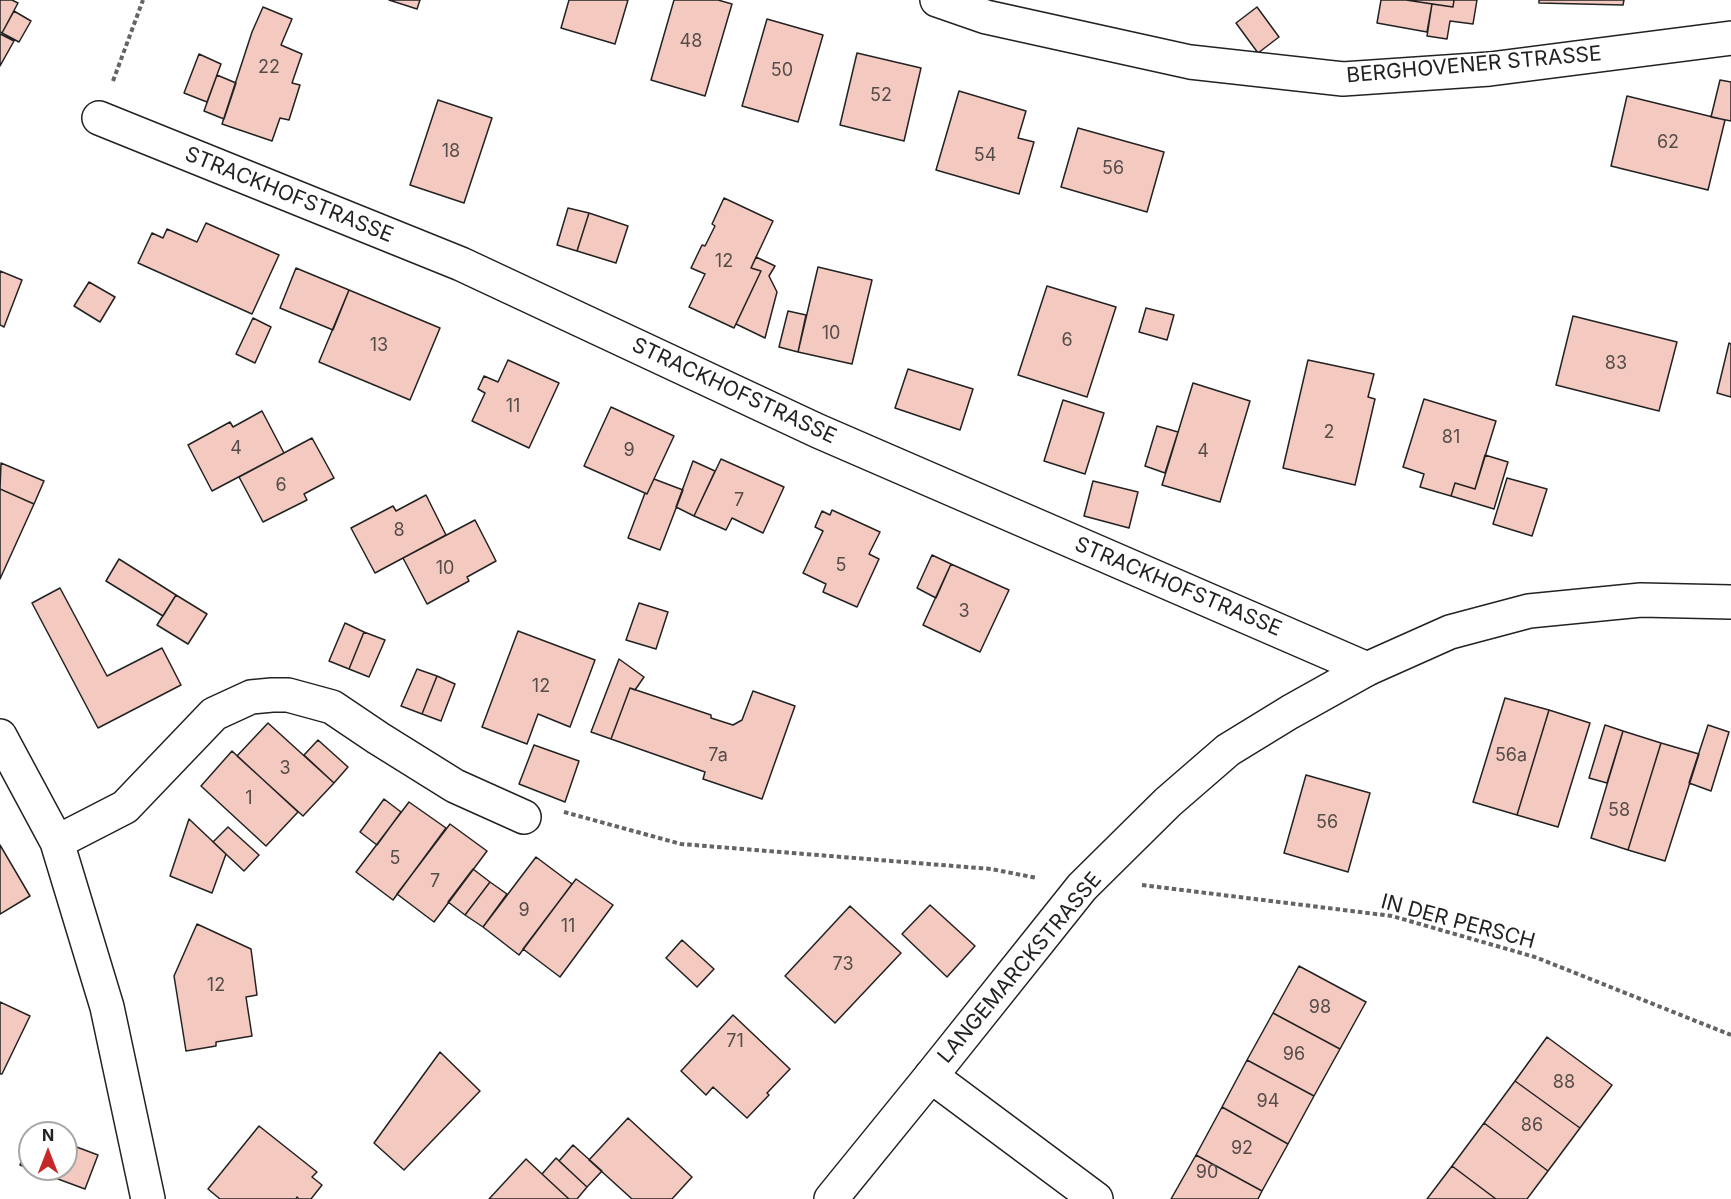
<!DOCTYPE html>
<html>
<head>
<meta charset="utf-8">
<style>
  body { margin:0 }
  #map { position:relative; width:1731px; height:1199px; overflow:hidden; background:#fff; font-family:Inter,sans-serif }
  canvas { display:block }
  .north { position:absolute; left:18px; top:1121px; width:60px; height:60px; box-sizing:border-box; background:#fff; border:2px solid #a7a7a7; border-radius:50%; rotate:0deg; font-size:16px; font-weight:700; line-height:24px; text-align:center; color:#222 }
  .north::after { content:''; display:block; margin:auto; width:21px; height:27px; background:#c62828; clip-path:polygon(50% 0,100% 100%,50% 72%,0 100%) }
</style>
</head>
<body>
<div id="map">
<canvas width="1731" height="1199"></canvas>
<div class="north">N</div>
</div>
<script>
const g = document.querySelector('canvas').getContext('2d');
g.lineJoin = 'round';
function paint(path, color) {
  g.fillStyle = color;
  g.fill(path, 'evenodd');
}
function strokePath(path, color, width, dash) {
  g.strokeStyle = color;
  g.lineWidth = width;
  g.lineCap = dash ? 'butt' : 'round';
  g.setLineDash(dash || []);
  g.stroke(path);
}
function label(font, color, halo, rows, align = 'center') {
  g.font = font + ' Inter,sans-serif';
  g.lineWidth = 4.5;
  g.setLineDash([]);
  g.textBaseline = 'middle';
  g.strokeStyle = halo;
  g.fillStyle = color;
  for (const [text, x, y, turn = 0] of rows) {
    g.save();
    g.translate(x, y);
    g.rotate((+turn || 0) * Math.PI / 180);
    g.textAlign = isNaN(turn) ? turn : align;
    if (halo) g.strokeText(text, 0, 0);
    g.fillText(text, 0, 0);
    g.restore();
  }
}
const building = new Path2D(`
  M 0,0 L 12,0 L 18,3 L 2,33 L 0,32 Z
  M 389,0 L 420,0 L 417,9 Z
  M 569,0 L 628,0 L 615,44 L 561,28 Z
  M 674,0 L 718,0 L 732,4 L 705,96 L 651,80 Z
  M 1381,0 L 1406,0 L 1432,4 L 1427,32 L 1377,23 Z
  M 1406,0 L 1454,0 L 1453,7 Z
  M 1454,0 L 1477,0 L 1473,24 L 1450,21 L 1447,39 L 1427,36 L 1432,4 L 1453,7 Z
  M 1539,0 L 1624,0 L 1623,5 L 1539,3 Z
  M 263,7 L 292,19 L 281,45 L 302,54 L 292,83 L 300,85 L 289,120 L 280,118 L 272,141 L 222,124 L 252,32 Z
  M 1257,7 L 1279,37 L 1258,53 L 1236,23 Z
  M 14,11 L 31,21 L 19,42 L 2,33 Z
  M 767,19 L 823,35 L 798,122 L 742,106 Z
  M 0,34 L 14,41 L 0,66 Z
  M 857,53 L 921,68 L 904,141 L 840,125 Z
  M 199,54 L 221,64 L 207,102 L 184,93 Z
  M 217,75 L 236,83 L 224,119 L 204,111 Z
  M 1720,80 L 1731,82 L 1731,121 L 1711,117 Z
  M 959,91 L 1026,111 L 1018,138 L 1034,142 L 1019,194 L 936,170 Z
  M 1627,96 L 1725,120 L 1708,190 L 1611,166 Z
  M 438,100 L 492,118 L 464,203 L 410,185 Z
  M 1078,128 L 1164,152 L 1147,212 L 1061,187 Z
  M 724,198 L 773,221 L 751,268 L 761,271 L 734,328 L 689,307 L 705,274 L 691,268 L 702,245 L 705,246 L 715,226 L 712,224 Z
  M 568,208 L 589,213 L 577,251 L 557,245 Z
  M 589,213 L 628,226 L 616,263 L 577,251 Z
  M 206,223 L 279,255 L 252,314 L 138,263 L 152,233 L 163,238 L 167,229 L 197,242 Z
  M 756,257 L 775,266 L 769,276 L 777,292 L 765,338 L 736,324 L 761,271 L 751,268 Z
  M 818,267 L 872,280 L 852,364 L 798,352 Z
  M 296,268 L 349,290 L 333,330 L 280,308 Z
  M 0,271 L 22,280 L 4,327 L 0,325 Z
  M 89,282 L 115,297 L 100,322 L 74,306 Z
  M 1047,286 L 1116,307 L 1087,397 L 1018,375 Z
  M 349,290 L 440,328 L 410,400 L 319,362 Z
  M 1146,308 L 1174,315 L 1167,340 L 1139,332 Z
  M 788,311 L 806,315 L 798,352 L 779,347 Z
  M 1573,316 L 1677,342 L 1659,411 L 1556,385 Z
  M 253,318 L 271,327 L 255,363 L 236,354 Z
  M 1729,343 L 1731,344 L 1731,397 L 1717,393 Z
  M 508,360 L 559,383 L 529,448 L 472,421 L 485,393 L 478,389 L 484,376 L 498,382 Z
  M 1308,360 L 1374,374 L 1368,397 L 1375,399 L 1355,485 L 1283,468 Z
  M 908,369 L 973,389 L 960,430 L 895,408 Z
  M 1193,383 L 1250,401 L 1220,502 L 1162,485 Z
  M 1424,399 L 1496,421 L 1475,489 L 1455,483 L 1451,496 L 1420,487 L 1424,474 L 1403,467 Z
  M 1063,400 L 1104,413 L 1085,474 L 1044,461 Z
  M 611,407 L 674,436 L 647,494 L 584,466 Z
  M 262,411 L 284,453 L 212,491 L 188,445 L 230,422 L 233,427 Z
  M 1157,426 L 1178,432 L 1165,473 L 1145,466 Z
  M 312,438 L 334,478 L 304,494 L 307,500 L 263,522 L 239,477 Z
  M 1485,455 L 1508,462 L 1494,509 L 1451,496 L 1455,483 L 1475,489 Z
  M 721,459 L 784,487 L 763,533 L 732,518 L 726,530 L 694,516 Z
  M 693,461 L 715,471 L 694,516 L 676,507 Z
  M 1,463 L 44,481 L 34,504 L 0,489 Z
  M 1507,478 L 1547,489 L 1532,536 L 1493,524 Z
  M 654,479 L 683,490 L 660,550 L 628,538 L 645,493 L 647,494 Z
  M 1093,481 L 1138,492 L 1129,528 L 1084,516 Z
  M 0,489 L 34,504 L 0,579 Z
  M 426,495 L 446,535 L 375,573 L 351,528 L 393,506 L 396,511 Z
  M 832,510 L 880,532 L 869,554 L 879,559 L 857,607 L 823,592 L 826,584 L 803,573 L 823,531 L 815,527 L 822,511 L 830,515 Z
  M 475,520 L 496,561 L 467,577 L 469,581 L 427,604 L 403,558 Z
  M 932,555 L 951,564 L 936,598 L 917,588 Z
  M 119,559 L 176,595 L 163,616 L 106,581 Z
  M 951,564 L 1009,590 L 980,652 L 923,625 Z
  M 60,588 L 107,676 L 162,648 L 181,685 L 98,728 L 32,603 Z
  M 176,595 L 207,614 L 188,644 L 157,625 Z
  M 639,603 L 668,612 L 656,649 L 626,640 Z
  M 345,623 L 364,632 L 349,669 L 329,661 Z
  M 518,631 L 595,660 L 570,727 L 538,714 L 527,744 L 482,727 Z
  M 364,632 L 385,640 L 369,677 L 349,669 Z
  M 619,659 L 644,677 L 635,690 L 630,688 L 611,739 L 591,732 Z
  M 417,669 L 437,676 L 422,714 L 401,706 Z
  M 437,676 L 455,684 L 441,721 L 422,714 Z
  M 630,688 L 711,715 L 711,718 L 733,725 L 742,720 L 753,691 L 795,706 L 762,799 L 703,779 L 705,772 L 611,739 Z
  M 1505,698 L 1549,710 L 1517,815 L 1473,802 Z
  M 1549,710 L 1590,723 L 1558,827 L 1517,815 Z
  M 268,723 L 334,783 L 303,816 L 237,756 Z
  M 1605,725 L 1623,731 L 1607,783 L 1589,778 Z
  M 1708,725 L 1729,732 L 1711,791 L 1689,783 Z
  M 1623,731 L 1661,743 L 1628,850 L 1591,838 Z
  M 318,740 L 348,767 L 334,783 L 304,755 Z
  M 1661,743 L 1699,754 L 1665,861 L 1628,850 Z
  M 534,745 L 579,761 L 565,802 L 519,784 Z
  M 232,751 L 298,812 L 266,846 L 201,786 Z
  M 1306,775 L 1370,793 L 1348,872 L 1284,853 Z
  M 384,799 L 401,812 L 377,845 L 360,832 Z
  M 409,802 L 446,828 L 393,900 L 356,872 Z
  M 189,819 L 226,854 L 212,893 L 170,876 Z
  M 450,824 L 487,851 L 434,922 L 397,894 Z
  M 228,827 L 259,855 L 244,871 L 213,842 Z
  M 0,845 L 30,896 L 0,914 Z
  M 536,857 L 572,884 L 519,955 L 483,927 Z
  M 473,869 L 490,882 L 465,915 L 448,902 Z
  M 576,879 L 613,905 L 560,977 L 523,949 Z
  M 490,882 L 507,894 L 483,927 L 465,915 Z
  M 930,905 L 975,946 L 947,977 L 902,934 Z
  M 850,906 L 901,953 L 835,1023 L 785,976 Z
  M 197,924 L 251,949 L 257,995 L 246,997 L 252,1036 L 216,1042 L 216,1046 L 186,1051 L 174,976 Z
  M 682,940 L 714,969 L 697,987 L 666,958 Z
  M 1299,966 L 1366,1002 L 1340,1049 L 1273,1013 Z
  M 0,1002 L 30,1016 L 2,1074 L 0,1074 Z
  M 1273,1013 L 1340,1049 L 1314,1096 L 1247,1060 Z
  M 733,1015 L 790,1069 L 767,1093 L 769,1095 L 747,1118 L 713,1087 L 706,1095 L 681,1071 Z
  M 1547,1037 L 1612,1085 L 1580,1128 L 1515,1081 Z
  M 440,1052 L 480,1091 L 404,1170 L 374,1143 Z
  M 1247,1060 L 1314,1096 L 1288,1144 L 1222,1107 Z
  M 1515,1081 L 1580,1128 L 1548,1171 L 1484,1123 Z
  M 1222,1107 L 1288,1144 L 1262,1191 L 1196,1155 Z
  M 628,1118 L 692,1177 L 672,1199 L 632,1199 L 589,1160 Z
  M 1484,1123 L 1548,1171 L 1527,1199 L 1496,1199 L 1452,1166 Z
  M 259,1126 L 317,1172 L 312,1177 L 322,1185 L 311,1199 L 299,1199 L 297,1197 L 296,1199 L 220,1199 L 208,1189 Z
  M 30,1136 L 30,1169 L 20,1165 Z
  M 66,1143 L 98,1155 L 85,1189 L 31,1169 L 66,1169 Z
  M 573,1145 L 602,1171 L 587,1187 L 559,1161 Z
  M 1196,1155 L 1262,1191 L 1258,1199 L 1171,1199 Z
  M 556,1158 L 587,1187 L 577,1199 L 569,1199 L 542,1174 Z
  M 526,1159 L 542,1174 L 569,1199 L 489,1199 Z
  M 1452,1166 L 1496,1199 L 1427,1199 Z`);
paint(building, '#f3c9c0');
strokePath(building, '#222', 1.5);
const street = new Path2D(`
  M 937,0 L 986,17 L 1190,62 L 1343,79 L 1490,69 L 1731,38
  M 99,118 L 461,264 L 818,431 L 1367,669
  M 0,736 L 57,842 L 107,1007 L 148,1199
  M 57,842 L 125,807 L 214,714 L 251,697 L 272,695 L 288,695 L 332,707 L 378,738 L 455,786 L 524,817
  M 931,1076 L 1096,1199`);
const secondary = new Path2D(`
  M 831,1199 L 931,1076 L 1082,887 L 1168,802 L 1228,750 L 1290,712 L 1367,669 L 1450,632 L 1529,611 L 1641,600 L 1731,602`);
strokePath(street, '#222', 36);
strokePath(secondary, '#222', 36);
strokePath(new Path2D(`
  M 113,81 L 143,0
  M 564,812 L 681,844 L 991,869 L 1037,878
  M 1142,885 L 1392,916 L 1535,957 L 1731,1035`), '#646464', 4, [4.5, 3]);
strokePath(street, '#fff', 33);
strokePath(secondary, '#fff', 33);
label('18px', '#564c4a', null, [
  ["48",691,42],
  ["22",269,68],
  ["50",782,71],
  ["52",881,96],
  ["62",1668,143],
  ["18",451,152],
  ["54",985,156],
  ["56",1113,169],
  ["12",724,262],
  ["10",831,334],
  ["6",1067,341],
  ["13",379,346],
  ["83",1616,364],
  ["11",513,407],
  ["2",1329,433],
  ["81",1451,438],
  ["4",236,449],
  ["9",629,451],
  ["4",1203,452],
  ["6",281,486],
  ["7",739,501],
  ["8",399,531],
  ["5",841,566],
  ["10",445,569],
  ["3",964,612],
  ["12",541,687],
  ["7a",718,756],
  ["56a",1511,756],
  ["3",285,769],
  ["1",249,799],
  ["58",1619,811],
  ["56",1327,823],
  ["5",395,859],
  ["7",435,882],
  ["9",524,911],
  ["11",568,927],
  ["73",843,965],
  ["12",216,986],
  ["98",1320,1008],
  ["71",735,1042],
  ["96",1294,1055],
  ["88",1564,1083],
  ["94",1268,1102],
  ["86",1532,1126],
  ["92",1242,1149],
  ["90",1207,1173]
]);
label('21px', '#222', '#fff', [
  ["BERGHOVENER STRASSE",1474,65,-5],
  ["STRACKHOFSTRASSE",289,195,22],
  ["STRACKHOFSTRASSE",734,391,25],
  ["STRACKHOFSTRASSE",1178,587,23],
  ["IN DER PERSCH",1458,922,15],
  ["LANGEMARCKSTRASSE",1020,968,-50]
]);
</script>
</body>
</html>
